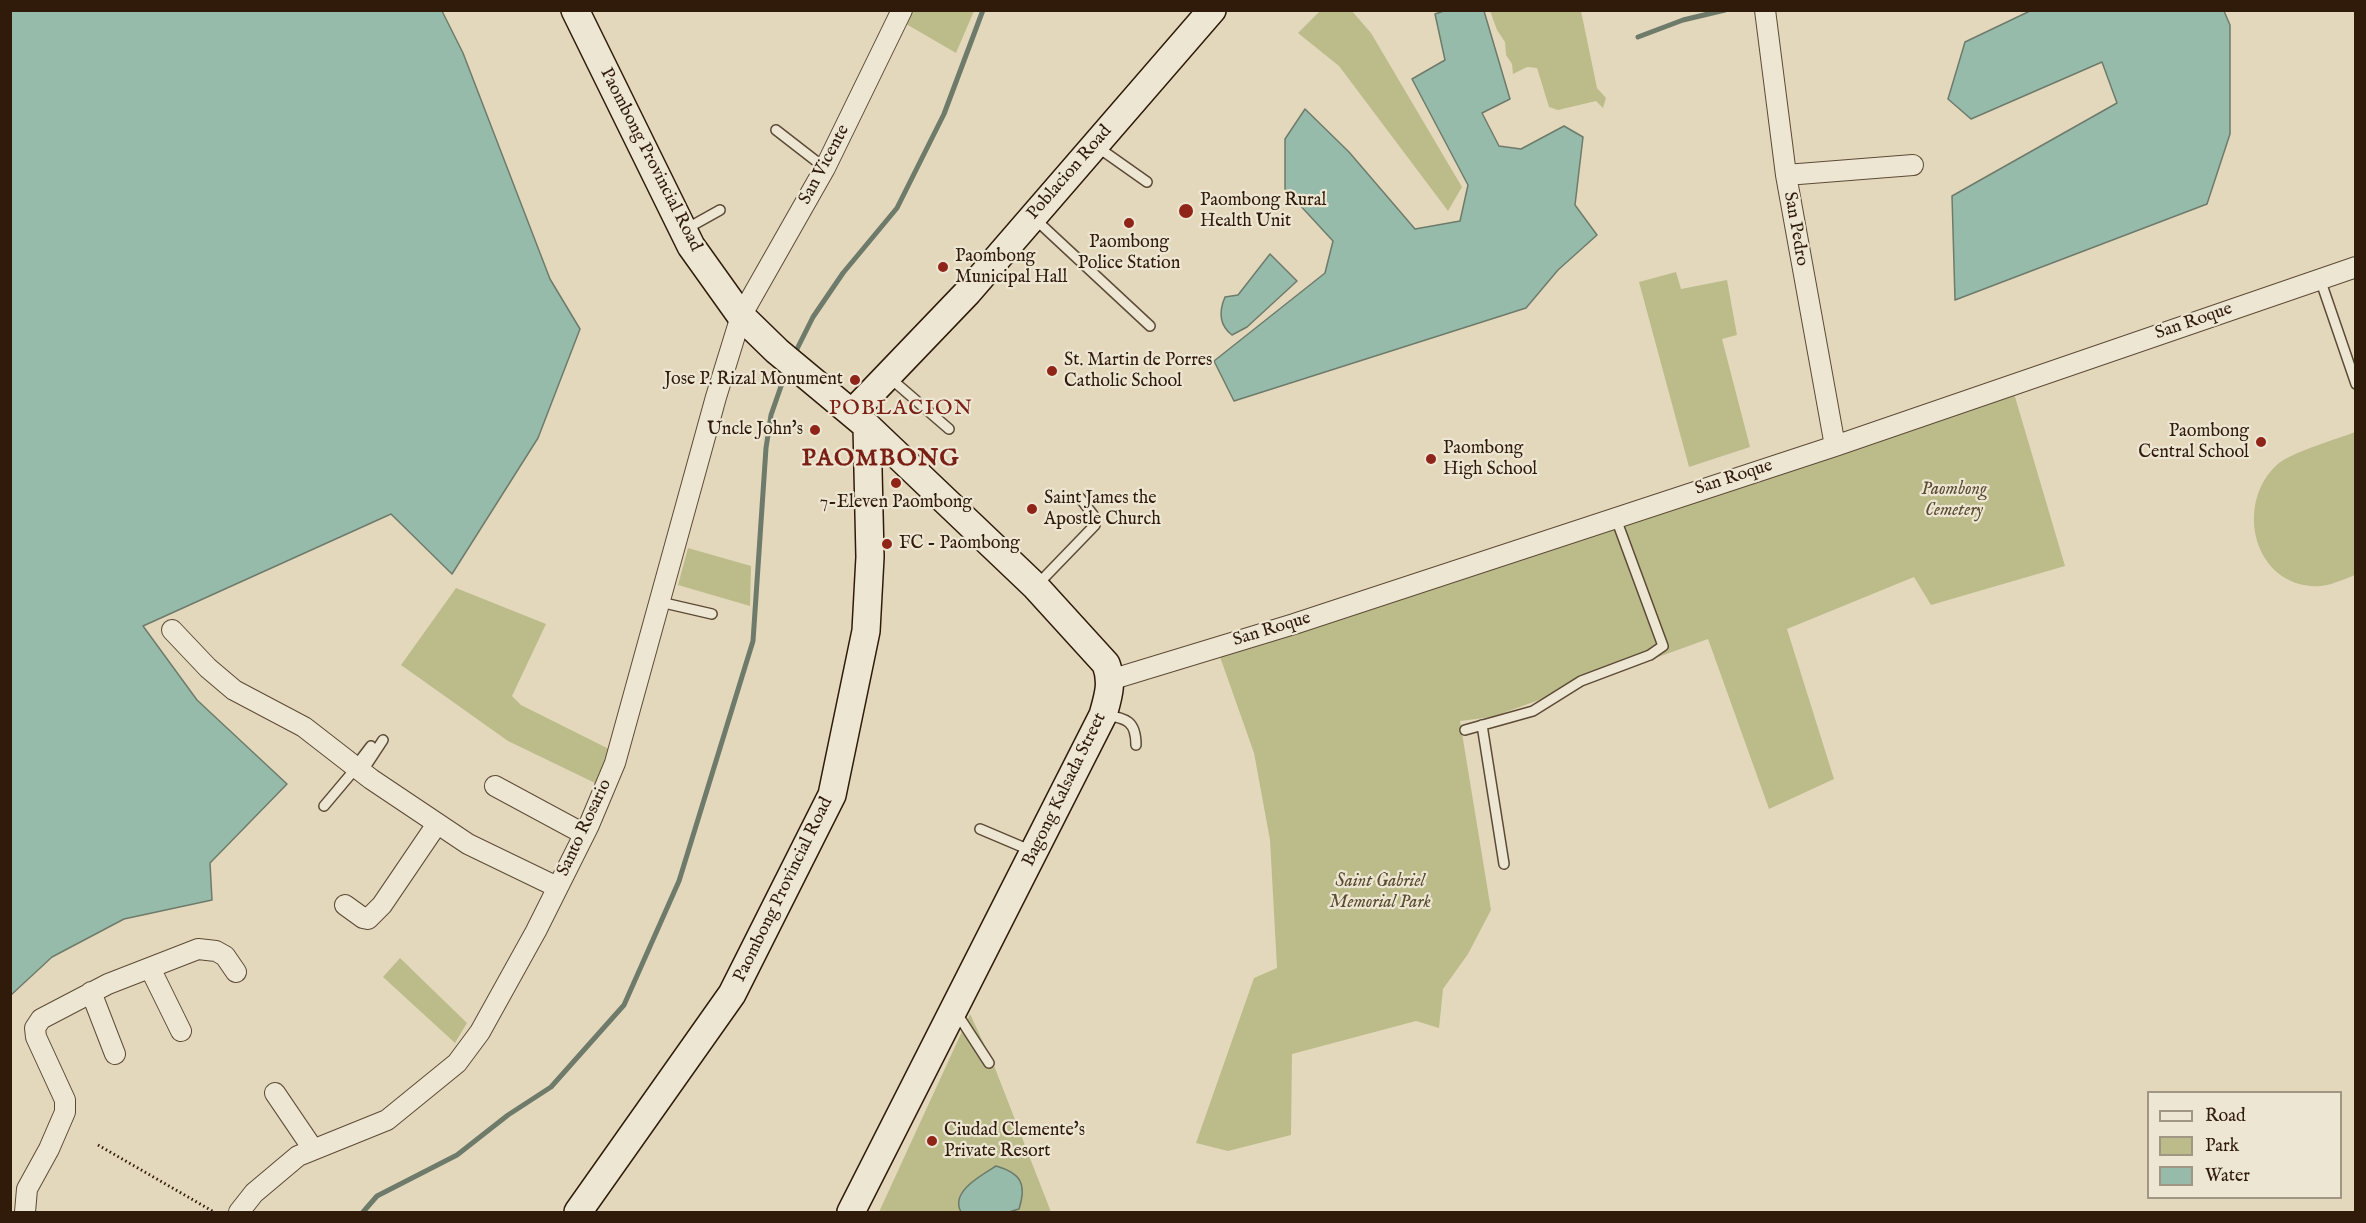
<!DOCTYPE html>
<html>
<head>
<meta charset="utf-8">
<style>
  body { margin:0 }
  #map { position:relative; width:2366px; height:1223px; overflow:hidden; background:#e4d8bc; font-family:"IM FELL English",serif }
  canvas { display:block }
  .frame { position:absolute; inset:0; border:12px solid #301b0a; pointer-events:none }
  .legend { position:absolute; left:2147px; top:1091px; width:195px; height:108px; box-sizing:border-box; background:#ede6d3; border:2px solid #a19583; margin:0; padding:8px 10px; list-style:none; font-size:18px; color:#301b0a }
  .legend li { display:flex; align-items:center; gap:12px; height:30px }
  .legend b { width:30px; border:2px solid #a19583 }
</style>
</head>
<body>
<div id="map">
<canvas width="2366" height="1223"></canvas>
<div class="frame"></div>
<ul class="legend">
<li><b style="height:8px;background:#ede6d3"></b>Road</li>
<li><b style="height:16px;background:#bcbc8b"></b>Park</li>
<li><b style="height:16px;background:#97bbab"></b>Water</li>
</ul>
</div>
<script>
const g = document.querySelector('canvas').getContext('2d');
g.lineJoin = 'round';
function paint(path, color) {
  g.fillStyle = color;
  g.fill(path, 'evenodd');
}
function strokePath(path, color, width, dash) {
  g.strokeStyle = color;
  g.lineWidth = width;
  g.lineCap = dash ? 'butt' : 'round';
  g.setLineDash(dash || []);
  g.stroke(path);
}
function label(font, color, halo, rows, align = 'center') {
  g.font = font + ' "IM FELL English",serif';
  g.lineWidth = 4.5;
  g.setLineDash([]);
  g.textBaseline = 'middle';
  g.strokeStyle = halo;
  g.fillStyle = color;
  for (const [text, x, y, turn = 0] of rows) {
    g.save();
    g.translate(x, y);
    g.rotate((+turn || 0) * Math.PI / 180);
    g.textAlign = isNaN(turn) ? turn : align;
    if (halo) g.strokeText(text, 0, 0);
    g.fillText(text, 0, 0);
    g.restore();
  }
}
paint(new Path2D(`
  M 1351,10 L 1371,33 L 1462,187 L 1448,211 L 1339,66 L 1298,33 L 1320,11 Z
  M 906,11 L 974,11 L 956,53 L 901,21 Z
  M 1490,11 L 1581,11 L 1597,88 L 1606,98 L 1603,108 L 1596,101 L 1558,110 L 1549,107 L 1537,68 L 1527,67 L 1513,74 L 1512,64 L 1506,55 L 1505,42 L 1497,30 Z
  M 1676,272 L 1681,289 L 1727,280 L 1737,335 L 1722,339 L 1750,447 L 1689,467 L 1639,282 Z
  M 2013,390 L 2065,566 L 1931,605 L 1914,577 L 1787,629 L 1834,779 L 1769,809 L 1708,639 L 1492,717 L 1460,721 L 1491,910 L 1468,954 L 1443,989 L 1439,1028 L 1416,1021 L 1292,1054 L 1291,1135 L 1228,1151 L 1196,1143 L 1254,978 L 1277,968 L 1270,840 L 1254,753 L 1219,654 L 1340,620 Z
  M 2355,432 L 2355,575 C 2342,580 2326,588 2311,586 C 2251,581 2235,500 2279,463 C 2293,452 2337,439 2355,432 Z
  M 688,548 L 751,566 L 750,606 L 678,585 Z
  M 456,588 L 546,624 L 512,696 L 521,705 L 609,749 L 595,783 L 508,741 L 401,665 Z
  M 400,958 L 467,1023 L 455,1043 L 383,977 Z
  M 970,1014 L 993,1063 L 1051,1212 L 879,1212 Z`), '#bcbc8b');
const water = new Path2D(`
  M 11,10 L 442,11 L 463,53 L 550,279 L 580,329 L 538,438 L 452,574 L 391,514 L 143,626 L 197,700 L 287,784 L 210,863 L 212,900 L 124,919 L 52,957 L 11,995 Z
  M 1444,11 L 1484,11 L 1510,99 L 1482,113 L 1499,146 L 1521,149 L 1564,126 L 1583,137 L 1575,205 L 1597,235 L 1558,270 L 1526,308 L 1234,401 L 1214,361 L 1325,273 L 1333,241 L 1285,189 L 1285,139 L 1305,109 L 1349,152 L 1415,229 L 1460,221 L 1468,185 L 1412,79 L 1445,60 L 1435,14 Z
  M 2030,11 L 2224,11 L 2230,25 L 2230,134 L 2207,204 L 1955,300 L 1952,196 L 2117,103 L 2102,62 L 1971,119 L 1948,99 L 1965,42 Z
  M 1270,254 L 1297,281 L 1247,327 L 1232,335 C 1219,325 1219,311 1225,297 L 1238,295 Z
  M 996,1166 C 1021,1173 1027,1184 1019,1209 L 1009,1212 L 961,1212 C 950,1192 980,1176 996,1166 Z`);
paint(water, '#97bbab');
strokePath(water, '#6e7b6b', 1.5);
strokePath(new Path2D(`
  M 1638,37 L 1683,20 L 1725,10
  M 794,355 L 813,317 L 843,273 L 897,208 L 944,114 L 983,10
  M 363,1212 L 377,1196 L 457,1155 L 508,1115 L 551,1087 L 624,1005 L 679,881 L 753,641 L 766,448 L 771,415 L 787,369`), '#6e7b6b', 5);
const lane = new Path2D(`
  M 776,130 L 825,168
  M 1096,146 L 1147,182
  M 1035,219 L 1150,326
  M 686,229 L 720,210
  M 2320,279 L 2356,384
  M 890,378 L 949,429
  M 1037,585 L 1095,525 L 1094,516 L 1080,498
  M 660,602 L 712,614
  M 1105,715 C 1126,718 1136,721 1136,745
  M 1482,725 L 1504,864
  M 1465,730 L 1533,711 L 1581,681 L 1650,655 L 1663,646 L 1615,516
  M 355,767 L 371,746
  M 362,772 L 383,740
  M 324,806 L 356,768
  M 980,829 L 1032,851
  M 956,1012 L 989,1063`);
const street = new Path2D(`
  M 1765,10 L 1786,175 L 1835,446
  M 1786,175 L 1913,165
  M 172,630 L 208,668 L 234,690 L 304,727 L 371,779 L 468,844 L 557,887
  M 1110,680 L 1294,624 L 1835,446 L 2356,267
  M 495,786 L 584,834
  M 345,905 L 363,918 L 368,919 L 382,905 L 437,824
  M 150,968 L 181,1031
  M 91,992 L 115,1054
  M 275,1093 L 313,1149
  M 25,1212 L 27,1189 L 49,1149 L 65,1112 L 65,1100 L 36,1037 L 35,1028 L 41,1019 L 108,984 L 198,949 L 216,951 L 225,956 L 236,972
  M 239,1212 L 254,1193 L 298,1156 L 387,1120 L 457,1063 L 480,1032 L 536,931 L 589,825 L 615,763 L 716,397 L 741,316 L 825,168 L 902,10`);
const secondary = new Path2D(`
  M 575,10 L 691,246 L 741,316 L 777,351 L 867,426 L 1035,586 L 1106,664 C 1113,683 1108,697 1103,715 L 851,1212
  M 852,413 L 968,292 L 1212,10
  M 578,1212 L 732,994 L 832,795 L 866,631 L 870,557 L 867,426`);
strokePath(lane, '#5d4a36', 12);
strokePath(street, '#5d4a36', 22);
strokePath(secondary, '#301b0a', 30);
strokePath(new Path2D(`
  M 98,1145 L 214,1212`), '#301b0a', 3, [1.5, 3]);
strokePath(lane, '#ede6d3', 9);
strokePath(street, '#ede6d3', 20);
strokePath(secondary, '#ede6d3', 27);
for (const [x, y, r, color] of [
  [1186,211,8,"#8f2418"],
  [1129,223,6,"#8f2418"],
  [943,267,6,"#8f2418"],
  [1052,371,6,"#8f2418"],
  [855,380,6,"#8f2418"],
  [815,430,6,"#8f2418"],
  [2261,442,6,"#8f2418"],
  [1431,459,6,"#8f2418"],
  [896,483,6,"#8f2418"],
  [1032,509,6,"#8f2418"],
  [887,544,6,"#8f2418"],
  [932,1141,6,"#8f2418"]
]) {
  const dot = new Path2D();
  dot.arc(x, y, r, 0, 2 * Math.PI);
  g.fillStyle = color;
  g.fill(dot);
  strokePath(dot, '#ede6d3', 2);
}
label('18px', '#301b0a', '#ede6d3', [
  ["Paombong Provincial Road",650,160,63],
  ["San Vicente",825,165,-62],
  ["Poblacion Road",1070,173,-49],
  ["San Pedro",1795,229,80],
  ["San Roque",2194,322,-19],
  ["San Roque",1734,478,-18],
  ["San Roque",1272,630,-17],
  ["Bagong Kalsada Street",1065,790,-64],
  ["Santo Rosario",585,828,-65],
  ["Paombong Provincial Road",784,890,-64]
]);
label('18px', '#301b0a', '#ede6d3', [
  ["Paombong Rural",1200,201],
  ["Health Unit",1200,222],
  ["Paombong",1129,243,"center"],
  ["Police Station",1129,264,"center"],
  ["Paombong",955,257],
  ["Municipal Hall",955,278],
  ["St. Martin de Porres",1064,361],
  ["Catholic School",1064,382],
  ["Jose P. Rizal Monument",843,380,"right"],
  ["Uncle John's",803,430,"right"],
  ["Paombong",2249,432,"right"],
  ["Central School",2249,453,"right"],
  ["Paombong",1443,449],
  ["High School",1443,470],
  ["Saint James the",1044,499],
  ["Apostle Church",1044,520],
  ["7-Eleven Paombong",896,503,"center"],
  ["FC - Paombong",899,544],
  ["Ciudad Clemente's",944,1131],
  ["Private Resort",944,1152]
], 'left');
label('italic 18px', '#5a4b31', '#ede6d3', [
  ["Paombong",1954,490],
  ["Cemetery",1954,511],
  ["Saint Gabriel",1380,882],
  ["Memorial Park",1380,903]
]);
g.letterSpacing = '1.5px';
label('21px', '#7a1f14', '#ede6d3', [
  ["POBLACION",901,410]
]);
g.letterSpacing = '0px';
g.letterSpacing = '1.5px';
label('bold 24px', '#7a1f14', '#ede6d3', [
  ["PAOMBONG",881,460]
]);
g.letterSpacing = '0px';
</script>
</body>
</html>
